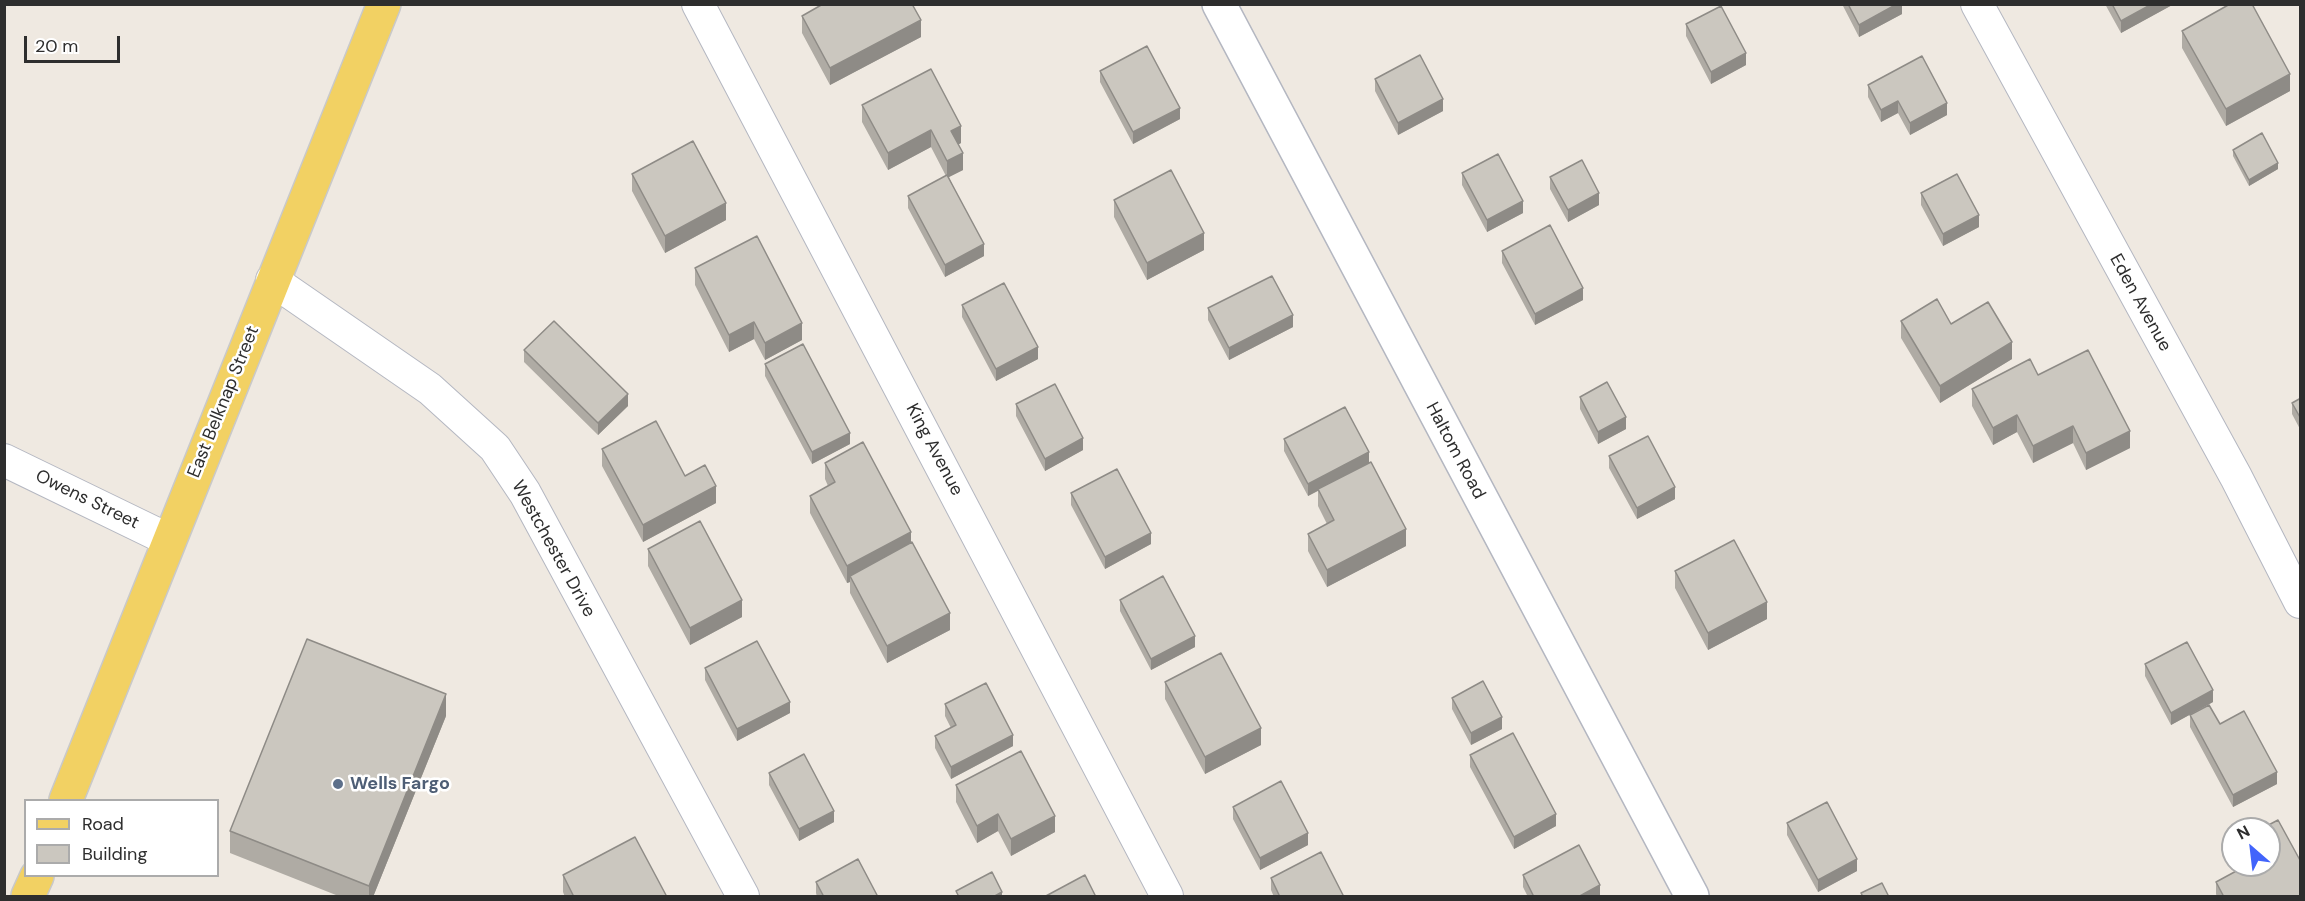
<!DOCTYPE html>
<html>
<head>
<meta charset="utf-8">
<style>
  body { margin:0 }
  #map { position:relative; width:2305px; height:901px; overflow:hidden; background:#efe9e1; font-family:"DM Sans",sans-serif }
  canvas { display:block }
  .frame { position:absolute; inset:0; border:6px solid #2e2e2e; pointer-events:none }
  .legend { position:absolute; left:24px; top:799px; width:195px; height:78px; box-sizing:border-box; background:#fff; border:2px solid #ababab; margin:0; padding:8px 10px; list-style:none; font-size:18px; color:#2e2e2e }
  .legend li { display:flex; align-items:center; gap:12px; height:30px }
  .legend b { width:30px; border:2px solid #ababab }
  .north { position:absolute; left:2221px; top:817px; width:60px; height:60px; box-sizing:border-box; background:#fff; border:2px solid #ababab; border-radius:50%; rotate:332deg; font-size:16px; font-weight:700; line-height:24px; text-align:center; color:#2e2e2e }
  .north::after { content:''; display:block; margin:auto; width:21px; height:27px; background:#4264fb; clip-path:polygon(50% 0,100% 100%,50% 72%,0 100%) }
  .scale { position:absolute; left:24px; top:36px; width:96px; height:27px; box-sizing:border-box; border:3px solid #2e2e2e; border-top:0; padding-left:8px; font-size:18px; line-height:21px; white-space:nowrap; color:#2e2e2e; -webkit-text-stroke:4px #fff; paint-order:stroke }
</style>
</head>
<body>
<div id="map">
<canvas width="2305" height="901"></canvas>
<div class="frame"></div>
<ul class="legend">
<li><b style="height:8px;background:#f2d163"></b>Road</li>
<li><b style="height:16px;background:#cbc7bf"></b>Building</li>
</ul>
<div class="north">N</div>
<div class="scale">20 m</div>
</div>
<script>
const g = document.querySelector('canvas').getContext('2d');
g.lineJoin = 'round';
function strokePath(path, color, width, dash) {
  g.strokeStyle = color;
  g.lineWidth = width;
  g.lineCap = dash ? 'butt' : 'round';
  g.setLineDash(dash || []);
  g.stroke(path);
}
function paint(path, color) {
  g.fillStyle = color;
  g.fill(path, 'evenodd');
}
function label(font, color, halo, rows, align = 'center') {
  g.font = font + ' "DM Sans",sans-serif';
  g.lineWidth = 5;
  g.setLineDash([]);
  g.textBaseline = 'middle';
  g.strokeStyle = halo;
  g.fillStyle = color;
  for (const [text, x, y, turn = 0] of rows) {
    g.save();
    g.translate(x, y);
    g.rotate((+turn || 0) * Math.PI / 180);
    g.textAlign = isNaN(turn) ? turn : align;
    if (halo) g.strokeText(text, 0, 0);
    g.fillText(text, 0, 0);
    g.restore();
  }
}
const street = new Path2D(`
  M 698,4 L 1167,896
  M 1977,4 L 2236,477 L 2300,602
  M 272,280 L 430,389 L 495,448 L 525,493 L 743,896
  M 4,460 L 169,540`);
const secondary = new Path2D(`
  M 1219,4 L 1692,896`);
const primary = new Path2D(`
  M 66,800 L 384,4
  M 28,896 L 37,876`);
strokePath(street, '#b4b7c1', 34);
strokePath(secondary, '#b4b7c1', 36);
strokePath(primary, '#c9c9c9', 36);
strokePath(street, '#fff', 32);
strokePath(secondary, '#fff', 33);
strokePath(primary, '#f2d163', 33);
paint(new Path2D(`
  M 1842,4 L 1902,4 L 1902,14 L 1859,37 Z
  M 2105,4 L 2174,4 L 2121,33 Z
  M 802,16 L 921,37 L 830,85 L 802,33 Z
  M 1686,24 L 1746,65 L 1711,84 L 1686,36 Z
  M 2182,31 L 2290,91 L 2226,126 L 2182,48 Z
  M 931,69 L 961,143 L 958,145 L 963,170 L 949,177 L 984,256 L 945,277 L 908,208 L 908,196 L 946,176 L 931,147 L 888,170 L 862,122 L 862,105 Z
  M 1100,71 L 1180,119 L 1133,144 L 1100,82 Z
  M 1375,79 L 1443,111 L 1398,135 L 1375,91 Z
  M 1868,85 L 1947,115 L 1910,135 L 1898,113 L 1881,122 L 1868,97 Z
  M 2233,150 L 2278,169 L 2249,186 L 2233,156 Z
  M 1462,173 L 1523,213 L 1487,232 L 1462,185 Z
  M 632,174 L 726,220 L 665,253 L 632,191 Z
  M 1550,177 L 1599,205 L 1568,222 L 1550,189 Z
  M 1921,193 L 1979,227 L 1943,246 L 1921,205 Z
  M 1114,200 L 1204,250 L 1147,280 L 1114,217 Z
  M 1502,251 L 1583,300 L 1535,325 L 1502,263 Z
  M 695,268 L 802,340 L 765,360 L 754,339 L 729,352 L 695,285 Z
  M 962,305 L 1038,359 L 996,381 L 962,317 Z
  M 1208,308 L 1293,327 L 1229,360 L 1208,320 Z
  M 1901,321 L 2012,359 L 1940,403 L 1901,338 Z
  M 524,350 L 628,406 L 598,435 L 524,362 Z
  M 765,364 L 850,444 L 812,464 L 765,376 Z
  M 2038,375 L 2130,448 L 2086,470 L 2073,443 L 2033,463 L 2017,432 L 1993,445 L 1972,406 L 1972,389 Z
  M 1580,397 L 1626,429 L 1598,444 L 1580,409 Z
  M 2301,398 L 2301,431 L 2292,414 L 2292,403 Z
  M 1016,404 L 1083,450 L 1045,471 L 1016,416 Z
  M 1284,439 L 1369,463 L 1406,546 L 1327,587 L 1308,551 L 1308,534 L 1327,524 L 1318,506 L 1318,491 L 1308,496 L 1284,451 Z
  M 602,449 L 685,476 L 716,503 L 643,542 L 602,466 Z
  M 1609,456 L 1675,499 L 1637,519 L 1609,468 Z
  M 825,463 L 911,543 L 950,630 L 887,663 L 850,593 L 850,582 L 847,583 L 810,513 L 810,496 L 828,486 L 825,479 Z
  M 1071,493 L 1151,544 L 1105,569 L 1071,505 Z
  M 648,549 L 742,617 L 690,645 L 648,566 Z
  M 1675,571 L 1767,619 L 1708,650 L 1675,588 Z
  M 1120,600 L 1195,647 L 1151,670 L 1120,611 Z
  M 2145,664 L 2213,702 L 2171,725 L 2145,676 Z
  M 705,668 L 790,713 L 737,741 L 705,680 Z
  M 1165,682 L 1261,745 L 1205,774 L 1165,699 Z
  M 1452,698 L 1502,729 L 1471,745 L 1452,709 Z
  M 945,704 L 1013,746 L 951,779 L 935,748 L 935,736 L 951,728 L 945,716 Z
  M 2190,715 L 2220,724 L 2277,784 L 2233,807 L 2190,727 Z
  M 446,716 L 373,897 L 341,897 L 230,853 L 230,831 Z
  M 1470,755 L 1556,826 L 1514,849 L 1470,767 Z
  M 769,773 L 834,822 L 799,841 L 769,785 Z
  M 956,785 L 1055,832 L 1011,856 L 998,831 L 977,843 L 956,802 Z
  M 1233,807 L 1308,845 L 1260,870 L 1233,819 Z
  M 1787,823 L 1857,871 L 1818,892 L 1787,835 Z
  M 2233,844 L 2233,865 L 2269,865 L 2301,897 L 2217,897 L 2216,894 L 2216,882 L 2235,872 L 2228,859 L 2228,847 Z
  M 563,875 L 667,897 L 565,897 L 563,892 Z
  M 1523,875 L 1600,897 L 1528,897 L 1523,887 Z
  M 1271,878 L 1344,897 L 1274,897 L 1271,890 Z
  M 816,882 L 878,897 L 817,897 L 816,893 Z`), '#afaba4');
paint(new Path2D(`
  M 1897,4 L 1902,4 L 1902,14 L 1859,37 L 1859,25 Z
  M 2152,4 L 2174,4 L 2121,33 L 2121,21 Z
  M 921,20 L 921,37 L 830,85 L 830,68 Z
  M 1746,53 L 1746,65 L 1711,84 L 1711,72 Z
  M 2290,74 L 2290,91 L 2226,126 L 2226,109 Z
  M 1443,99 L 1443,111 L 1398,135 L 1398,123 Z
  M 1898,101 L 1898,113 L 1881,122 L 1881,110 Z
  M 1947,103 L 1947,115 L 1910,135 L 1910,123 Z
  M 1180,108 L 1180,119 L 1133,144 L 1133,132 Z
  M 961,126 L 961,143 L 951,148 L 951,131 Z
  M 931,130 L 931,147 L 888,170 L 888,153 Z
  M 963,153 L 963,170 L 947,178 L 947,161 Z
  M 2278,163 L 2278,169 L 2249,186 L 2249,180 Z
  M 1599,193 L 1599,205 L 1568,222 L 1568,210 Z
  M 1523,201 L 1523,213 L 1487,232 L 1487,220 Z
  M 726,203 L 726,220 L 665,253 L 665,236 Z
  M 1979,215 L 1979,227 L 1943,246 L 1943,234 Z
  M 1204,233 L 1204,250 L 1147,280 L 1147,263 Z
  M 984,244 L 984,256 L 945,277 L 945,265 Z
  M 1583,288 L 1583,300 L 1535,325 L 1535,314 Z
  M 1293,315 L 1293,327 L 1229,360 L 1229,348 Z
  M 754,322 L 754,339 L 729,352 L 729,335 Z
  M 802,323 L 802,340 L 765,360 L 765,343 Z
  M 2012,342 L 2012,359 L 1940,403 L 1940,386 Z
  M 1038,347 L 1038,359 L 996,381 L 996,369 Z
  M 628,394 L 628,406 L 598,435 L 598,423 Z
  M 2017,415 L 2017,432 L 1993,445 L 1993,428 Z
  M 1626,417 L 1626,429 L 1598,444 L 1598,432 Z
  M 2073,426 L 2073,443 L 2033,463 L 2033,446 Z
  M 2130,431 L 2130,448 L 2086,470 L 2086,453 Z
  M 850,433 L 850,444 L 812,464 L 812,452 Z
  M 1083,438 L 1083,450 L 1045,471 L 1045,459 Z
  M 1369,452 L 1369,463 L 1308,496 L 1308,484 Z
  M 716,486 L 716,503 L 643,542 L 643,525 Z
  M 1675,487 L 1675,499 L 1637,519 L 1637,508 Z
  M 1406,529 L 1406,546 L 1327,587 L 1327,570 Z
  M 911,532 L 911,549 L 850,576 L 850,582 L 847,583 L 847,566 Z
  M 1151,533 L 1151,544 L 1105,569 L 1105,557 Z
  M 742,600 L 742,617 L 690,645 L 690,628 Z
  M 1767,602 L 1767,619 L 1708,650 L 1708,633 Z
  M 950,613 L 950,630 L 887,663 L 887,646 Z
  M 1195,636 L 1195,647 L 1151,670 L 1151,659 Z
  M 2213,690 L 2213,702 L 2171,725 L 2171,713 Z
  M 446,694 L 446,716 L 373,897 L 369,897 L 369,886 Z
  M 790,702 L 790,713 L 737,741 L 737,729 Z
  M 1502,717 L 1502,729 L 1471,745 L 1471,733 Z
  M 1261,728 L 1261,745 L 1205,774 L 1205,757 Z
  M 1013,735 L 1013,746 L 951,779 L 951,767 Z
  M 2277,772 L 2277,784 L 2233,807 L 2233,795 Z
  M 834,811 L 834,822 L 799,841 L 799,829 Z
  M 998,814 L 998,831 L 977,843 L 977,826 Z
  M 1556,814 L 1556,826 L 1514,849 L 1514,837 Z
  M 1055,816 L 1055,832 L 1011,856 L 1011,839 Z
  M 1308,833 L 1308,845 L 1260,870 L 1260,858 Z
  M 1857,859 L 1857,871 L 1818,892 L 1818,880 Z
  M 1600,885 L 1600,897 L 1578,897 Z
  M 1002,892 L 1002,897 L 993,897 Z`), '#8e8b86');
const building = new Path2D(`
  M 823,4 L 912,4 L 921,20 L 830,68 L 802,16 Z
  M 1848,4 L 1897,4 L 1859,25 Z
  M 2112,4 L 2152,4 L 2121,21 Z
  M 2230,4 L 2252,4 L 2290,74 L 2226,109 L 2182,31 Z
  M 1721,6 L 1746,53 L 1711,72 L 1686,24 Z
  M 1147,46 L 1180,108 L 1133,132 L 1100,71 Z
  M 1420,55 L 1443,99 L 1398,123 L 1375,79 Z
  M 1922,56 L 1947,103 L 1910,123 L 1898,101 L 1881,110 L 1868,85 Z
  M 931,69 L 961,126 L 951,131 L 963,153 L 947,161 L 931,130 L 888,153 L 862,105 Z
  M 2262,133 L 2278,163 L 2249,180 L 2233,150 Z
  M 693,141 L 726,203 L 665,236 L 632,174 Z
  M 1498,154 L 1523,201 L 1487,220 L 1462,173 Z
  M 1582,160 L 1599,193 L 1568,210 L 1550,177 Z
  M 1171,170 L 1204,233 L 1147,263 L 1114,200 Z
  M 1957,174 L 1979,215 L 1943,234 L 1921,193 Z
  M 947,175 L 984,244 L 945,265 L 908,196 Z
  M 1550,225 L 1583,288 L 1535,314 L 1502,251 Z
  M 757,236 L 802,323 L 765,343 L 754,322 L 729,335 L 695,268 Z
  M 1272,276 L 1293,315 L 1229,348 L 1208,308 Z
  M 1004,283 L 1038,347 L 996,369 L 962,305 Z
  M 1937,299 L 1951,324 L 1988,302 L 2012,342 L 1940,386 L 1901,321 Z
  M 554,321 L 628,394 L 598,423 L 524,350 Z
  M 803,344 L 850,433 L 812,452 L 765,364 Z
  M 2088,350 L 2130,431 L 2086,453 L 2073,426 L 2033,446 L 2017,415 L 1993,428 L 1972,389 L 2030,359 L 2038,375 Z
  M 1607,382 L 1626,417 L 1598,432 L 1580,397 Z
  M 1055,384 L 1083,438 L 1045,459 L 1016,404 Z
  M 2301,398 L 2301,419 L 2292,403 Z
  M 1345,407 L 1369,452 L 1308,484 L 1284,439 Z
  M 656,421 L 685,476 L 705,465 L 716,486 L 643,525 L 602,449 Z
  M 1648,436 L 1675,487 L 1637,508 L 1609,456 Z
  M 863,442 L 911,532 L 847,566 L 810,496 L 835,482 L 825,463 Z
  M 1371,462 L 1406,529 L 1327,570 L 1308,534 L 1334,520 L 1318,489 Z
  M 1117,469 L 1151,533 L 1105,557 L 1071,493 Z
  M 700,521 L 742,600 L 690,628 L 648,549 Z
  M 1734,540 L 1767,602 L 1708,633 L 1675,571 Z
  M 912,542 L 950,613 L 887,646 L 850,576 Z
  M 1163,576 L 1195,636 L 1151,659 L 1120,600 Z
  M 307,639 L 446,694 L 369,886 L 230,831 Z
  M 757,641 L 790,702 L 737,729 L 705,668 Z
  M 2187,642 L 2213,690 L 2171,713 L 2145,664 Z
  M 1221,653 L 1261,728 L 1205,757 L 1165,682 Z
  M 1483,681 L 1502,717 L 1471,733 L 1452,698 Z
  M 986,683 L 1013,735 L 951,767 L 935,736 L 956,725 L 945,704 Z
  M 2209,705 L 2220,724 L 2244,711 L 2277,772 L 2233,795 L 2190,715 Z
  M 1513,733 L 1556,814 L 1514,837 L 1470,755 Z
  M 1021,751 L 1055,816 L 1011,839 L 998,814 L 977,826 L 956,785 Z
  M 804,754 L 834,811 L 799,829 L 769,773 Z
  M 1281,781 L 1308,833 L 1260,858 L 1233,807 Z
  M 1827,802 L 1857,859 L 1818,880 L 1787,823 Z
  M 2278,820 L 2301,862 L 2301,897 L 2224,897 L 2216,882 L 2240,869 L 2238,865 L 2269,865 L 2269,829 L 2261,829 Z
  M 635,837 L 667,897 L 574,897 L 563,875 Z
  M 2233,844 L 2233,857 L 2228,847 Z
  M 1579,845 L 1600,885 L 1578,897 L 1534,897 L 1523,875 Z
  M 1321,852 L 1344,897 L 1280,897 L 1271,878 Z
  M 858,859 L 878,897 L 824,897 L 816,882 Z
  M 992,872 L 1002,892 L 993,897 L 959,897 L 956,891 Z
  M 1085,875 L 1096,897 L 1044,897 Z
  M 1882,883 L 1889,897 L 1863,897 L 1861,893 Z`);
paint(building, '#cbc7bf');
strokePath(building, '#8e8b86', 1.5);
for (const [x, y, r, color] of [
  [338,784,6,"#5c6f8a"]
]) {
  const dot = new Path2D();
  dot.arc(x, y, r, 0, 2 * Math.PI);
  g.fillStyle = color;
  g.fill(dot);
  strokePath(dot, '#fff', 2);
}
label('18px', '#2e2e2e', '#fff', [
  ["Eden Avenue",2140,303,61],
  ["East Belknap Street",224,402,-68],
  ["King Avenue",934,450,62],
  ["Haltom Road",1455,451,62],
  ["Owens Street",87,500,26],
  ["Westchester Drive",553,549,61]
]);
label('bold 18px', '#4e5e75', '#fff', [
  ["Wells Fargo",350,784]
], 'left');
</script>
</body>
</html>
